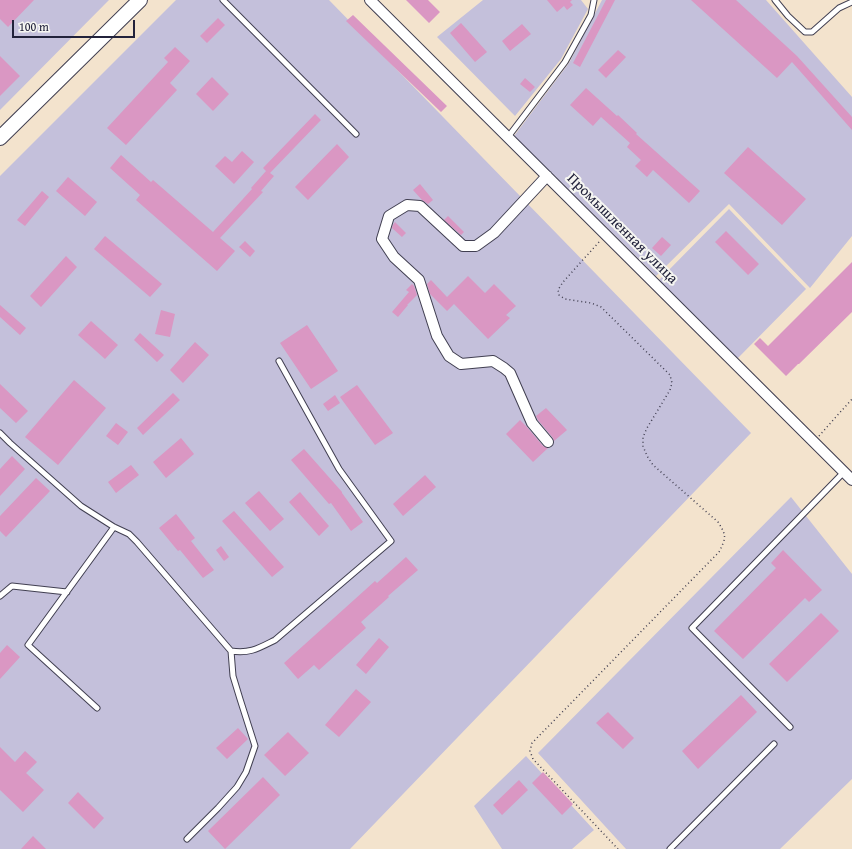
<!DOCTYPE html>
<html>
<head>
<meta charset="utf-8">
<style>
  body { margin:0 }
  #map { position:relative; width:852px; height:849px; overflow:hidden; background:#f3e3cd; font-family:"Gentium Book Plus",serif }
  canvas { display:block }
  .scale { position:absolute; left:12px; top:20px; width:123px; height:18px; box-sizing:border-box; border:2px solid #22223b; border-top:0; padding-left:5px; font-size:12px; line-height:14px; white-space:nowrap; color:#22223b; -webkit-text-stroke:3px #f6f6f2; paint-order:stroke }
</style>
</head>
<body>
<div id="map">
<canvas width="852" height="849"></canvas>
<div class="scale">100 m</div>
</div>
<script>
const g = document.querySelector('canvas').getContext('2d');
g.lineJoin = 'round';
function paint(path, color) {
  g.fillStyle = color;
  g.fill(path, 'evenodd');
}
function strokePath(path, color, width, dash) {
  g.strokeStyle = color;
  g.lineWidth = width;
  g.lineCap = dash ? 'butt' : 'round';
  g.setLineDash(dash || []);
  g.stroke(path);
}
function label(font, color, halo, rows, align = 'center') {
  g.font = font + ' "Gentium Book Plus",serif';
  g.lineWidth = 4;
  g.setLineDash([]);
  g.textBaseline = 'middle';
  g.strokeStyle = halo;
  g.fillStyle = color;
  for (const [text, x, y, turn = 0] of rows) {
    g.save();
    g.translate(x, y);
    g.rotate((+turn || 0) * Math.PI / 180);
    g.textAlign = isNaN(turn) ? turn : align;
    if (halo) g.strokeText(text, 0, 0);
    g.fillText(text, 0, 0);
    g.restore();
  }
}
paint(new Path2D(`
  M 0,0 L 109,0 L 0,110 Z
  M 176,0 L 329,0 L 751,433 L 350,849 L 0,849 L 0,176 Z
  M 483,0 L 581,0 L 588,9 L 561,59 L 515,116 L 437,37 Z
  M 602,0 L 766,0 L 852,97 L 852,236 L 810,288 L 729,204 L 656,276 L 514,136 L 569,63 Z
  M 729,209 L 806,289 L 737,359 L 659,280 Z
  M 791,497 L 852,574 L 852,779 L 780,849 L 626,849 L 538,753 Z
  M 526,756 L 594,830 L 572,849 L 502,849 L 474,806 Z`), '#c4c0db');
paint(new Path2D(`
  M 0,0 L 34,0 L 8,27 L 0,19 Z
  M 406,0 L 428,0 L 440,12 L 429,23 Z
  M 547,0 L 572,0 L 570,2 L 573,5 L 567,10 L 564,6 L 557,12 Z
  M 606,0 L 615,0 L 580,67 L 573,63 Z
  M 691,0 L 736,0 L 797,56 L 852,117 L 852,130 L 792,62 L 777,78 Z
  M 353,15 L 447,106 L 441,112 L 346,21 Z
  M 218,18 L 225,25 L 207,43 L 200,36 Z
  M 461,23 L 487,52 L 475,62 L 450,33 Z
  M 522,24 L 531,34 L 510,51 L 502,41 Z
  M 175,47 L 190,61 L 170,83 L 177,90 L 126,145 L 107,128 L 168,62 L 164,58 Z
  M 618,50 L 626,57 L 606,78 L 598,70 Z
  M 0,56 L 20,76 L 0,96 Z
  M 212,77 L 229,94 L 213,111 L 196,94 Z
  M 525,78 L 535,87 L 530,92 L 520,84 Z
  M 586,88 L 617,116 L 618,115 L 637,133 L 636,134 L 700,191 L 689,203 L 653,170 L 647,177 L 635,166 L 641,160 L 627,147 L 630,143 L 601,117 L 593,126 L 570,105 Z
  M 315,114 L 321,120 L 270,173 L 274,176 L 261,191 L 263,192 L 220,238 L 235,251 L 217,271 L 136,200 L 140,195 L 110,168 L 121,155 L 151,182 L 153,180 L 213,232 L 252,189 L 251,188 L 266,171 L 263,168 Z
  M 337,144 L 349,157 L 308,200 L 295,187 Z
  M 748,147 L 806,199 L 782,225 L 724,173 Z
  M 242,151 L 254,162 L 234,184 L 215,166 L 225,156 L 232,162 Z
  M 68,177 L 97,202 L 85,216 L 56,191 Z
  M 420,184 L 433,200 L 428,204 L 422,200 L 413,190 Z
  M 42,191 L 49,197 L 25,226 L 17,220 Z
  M 448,216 L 464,232 L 461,235 L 444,220 Z
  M 395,222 L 406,233 L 402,237 L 392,228 L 393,225 Z
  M 726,231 L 759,264 L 748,275 L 715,242 Z
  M 105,236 L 162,284 L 150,297 L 94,249 Z
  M 662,237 L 671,245 L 661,256 L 652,248 Z
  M 245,241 L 255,251 L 250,257 L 239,247 Z
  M 66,256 L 77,267 L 41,307 L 30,296 Z
  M 852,262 L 852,312 L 799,364 L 798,364 L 786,376 L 754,344 L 760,338 L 768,346 Z
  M 468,276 L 485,293 L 494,284 L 516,306 L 506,315 L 510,318 L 488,339 L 454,304 L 447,311 L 430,294 L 427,284 L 431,280 L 447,297 Z
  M 412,284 L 414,286 L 417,295 L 407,305 L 408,305 L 398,317 L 392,312 L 409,292 L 406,290 Z
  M 0,305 L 26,328 L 20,335 L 0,317 Z
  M 161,310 L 175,314 L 170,337 L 155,334 Z
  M 91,321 L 118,345 L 105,359 L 78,335 Z
  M 307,325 L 338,371 L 311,389 L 280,343 Z
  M 140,333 L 164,355 L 157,362 L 134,340 Z
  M 195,342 L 209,355 L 183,383 L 170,370 Z
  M 74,380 L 106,408 L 58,465 L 25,437 Z
  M 0,384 L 28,411 L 16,423 L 0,408 Z
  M 357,385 L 393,433 L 375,445 L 340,397 Z
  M 173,393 L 180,400 L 143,435 L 137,428 Z
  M 335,395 L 340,403 L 328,411 L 323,404 Z
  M 546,408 L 567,430 L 554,441 L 553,438 L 538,420 L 536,416 Z
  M 520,420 L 526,426 L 543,446 L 548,448 L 533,462 L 506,434 Z
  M 116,423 L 128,432 L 118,445 L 106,436 Z
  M 181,438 L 194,454 L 166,478 L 153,462 Z
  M 304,449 L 342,492 L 342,493 L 363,522 L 351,531 L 331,503 L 329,504 L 291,460 Z
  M 12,456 L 25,469 L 0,496 L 0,469 Z
  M 131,465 L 139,475 L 116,493 L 108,482 Z
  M 425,475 L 436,487 L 403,516 L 393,504 Z
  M 36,478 L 50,491 L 6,537 L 0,531 L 0,516 Z
  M 259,491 L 284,519 L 270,531 L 245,503 Z
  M 300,492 L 329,526 L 319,536 L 289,502 Z
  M 234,511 L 284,567 L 272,577 L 222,521 Z
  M 176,514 L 195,538 L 191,541 L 214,570 L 203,578 L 180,550 L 178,551 L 159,528 Z
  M 221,546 L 229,557 L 224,561 L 216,550 Z
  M 783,550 L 822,590 L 809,602 L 805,598 L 743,659 L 714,631 L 776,568 L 771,563 Z
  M 406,557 L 418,570 L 388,596 L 389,597 L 361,622 L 366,628 L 319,670 L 314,665 L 298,679 L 284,663 L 375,581 L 377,583 Z
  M 821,613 L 839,631 L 787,682 L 769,664 Z
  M 379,638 L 389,647 L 366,674 L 356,665 Z
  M 7,645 L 20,657 L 0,679 L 0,653 Z
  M 356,689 L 371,702 L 339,737 L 325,725 Z
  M 741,695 L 757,712 L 698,769 L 682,751 Z
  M 608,712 L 634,738 L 623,749 L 596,723 Z
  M 238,728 L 248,739 L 227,759 L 216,748 Z
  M 288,732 L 309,753 L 285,776 L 264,755 Z
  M 0,747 L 15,762 L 25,751 L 37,762 L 26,773 L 44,790 L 23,812 L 0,790 Z
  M 543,772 L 573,804 L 562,815 L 532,783 Z
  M 263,777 L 280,795 L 225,849 L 208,831 Z
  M 519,780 L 528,790 L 502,815 L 493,805 Z
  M 78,792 L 104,818 L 94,829 L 68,803 Z
  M 33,836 L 46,849 L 21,849 Z`), '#da97c3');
const lane = new Path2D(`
  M 223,0 L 356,134
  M 775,0 L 788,16 L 805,32 L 812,32 L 839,8 L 852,2
  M 508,137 L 565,62 L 591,15 L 594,0
  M 0,433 L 10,443 L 81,506 L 114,527 L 129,534 L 137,542 L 231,651 C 250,654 259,648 275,640 L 391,541 L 339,469 L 279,361
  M 0,596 L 12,586 L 67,592
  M 97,708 L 28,645 L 114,527
  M 790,727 L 692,628 L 844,472
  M 187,839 L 218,808 L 237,787 L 246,772 L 255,746 L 240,699 L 233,676 L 231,651
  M 670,849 L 774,744`);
const street = new Path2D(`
  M 370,0 L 852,480
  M 547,176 L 494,233 L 476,246 L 463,246 L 420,206 L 407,205 L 389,216 L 382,239 L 394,257 L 419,280 L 437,336 L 449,356 L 461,364 L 493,361 L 504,368 L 510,373 L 532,423 L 548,442`);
const secondary = new Path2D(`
  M 0,138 L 140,0`);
strokePath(lane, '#413f51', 7);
strokePath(street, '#413f51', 12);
strokePath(secondary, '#413f51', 16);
strokePath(new Path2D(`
  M 599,242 L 563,282 L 558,290 L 559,295 L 565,299 L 591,303 L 601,307 L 670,375 L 672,383 L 670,390 L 647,428 L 643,437 L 643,446 L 647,456 L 653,465 L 718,522 C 727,536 726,538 719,552 L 532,743 L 530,751 L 533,759 L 618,849
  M 819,436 L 852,399`), '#413f51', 1.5, [1, 3]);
strokePath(lane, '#fff', 5);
strokePath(street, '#fff', 10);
strokePath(secondary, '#fff', 14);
label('15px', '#22223b', '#f6f6f2', [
  ["Промышленная улица",622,229,45]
]);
</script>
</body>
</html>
